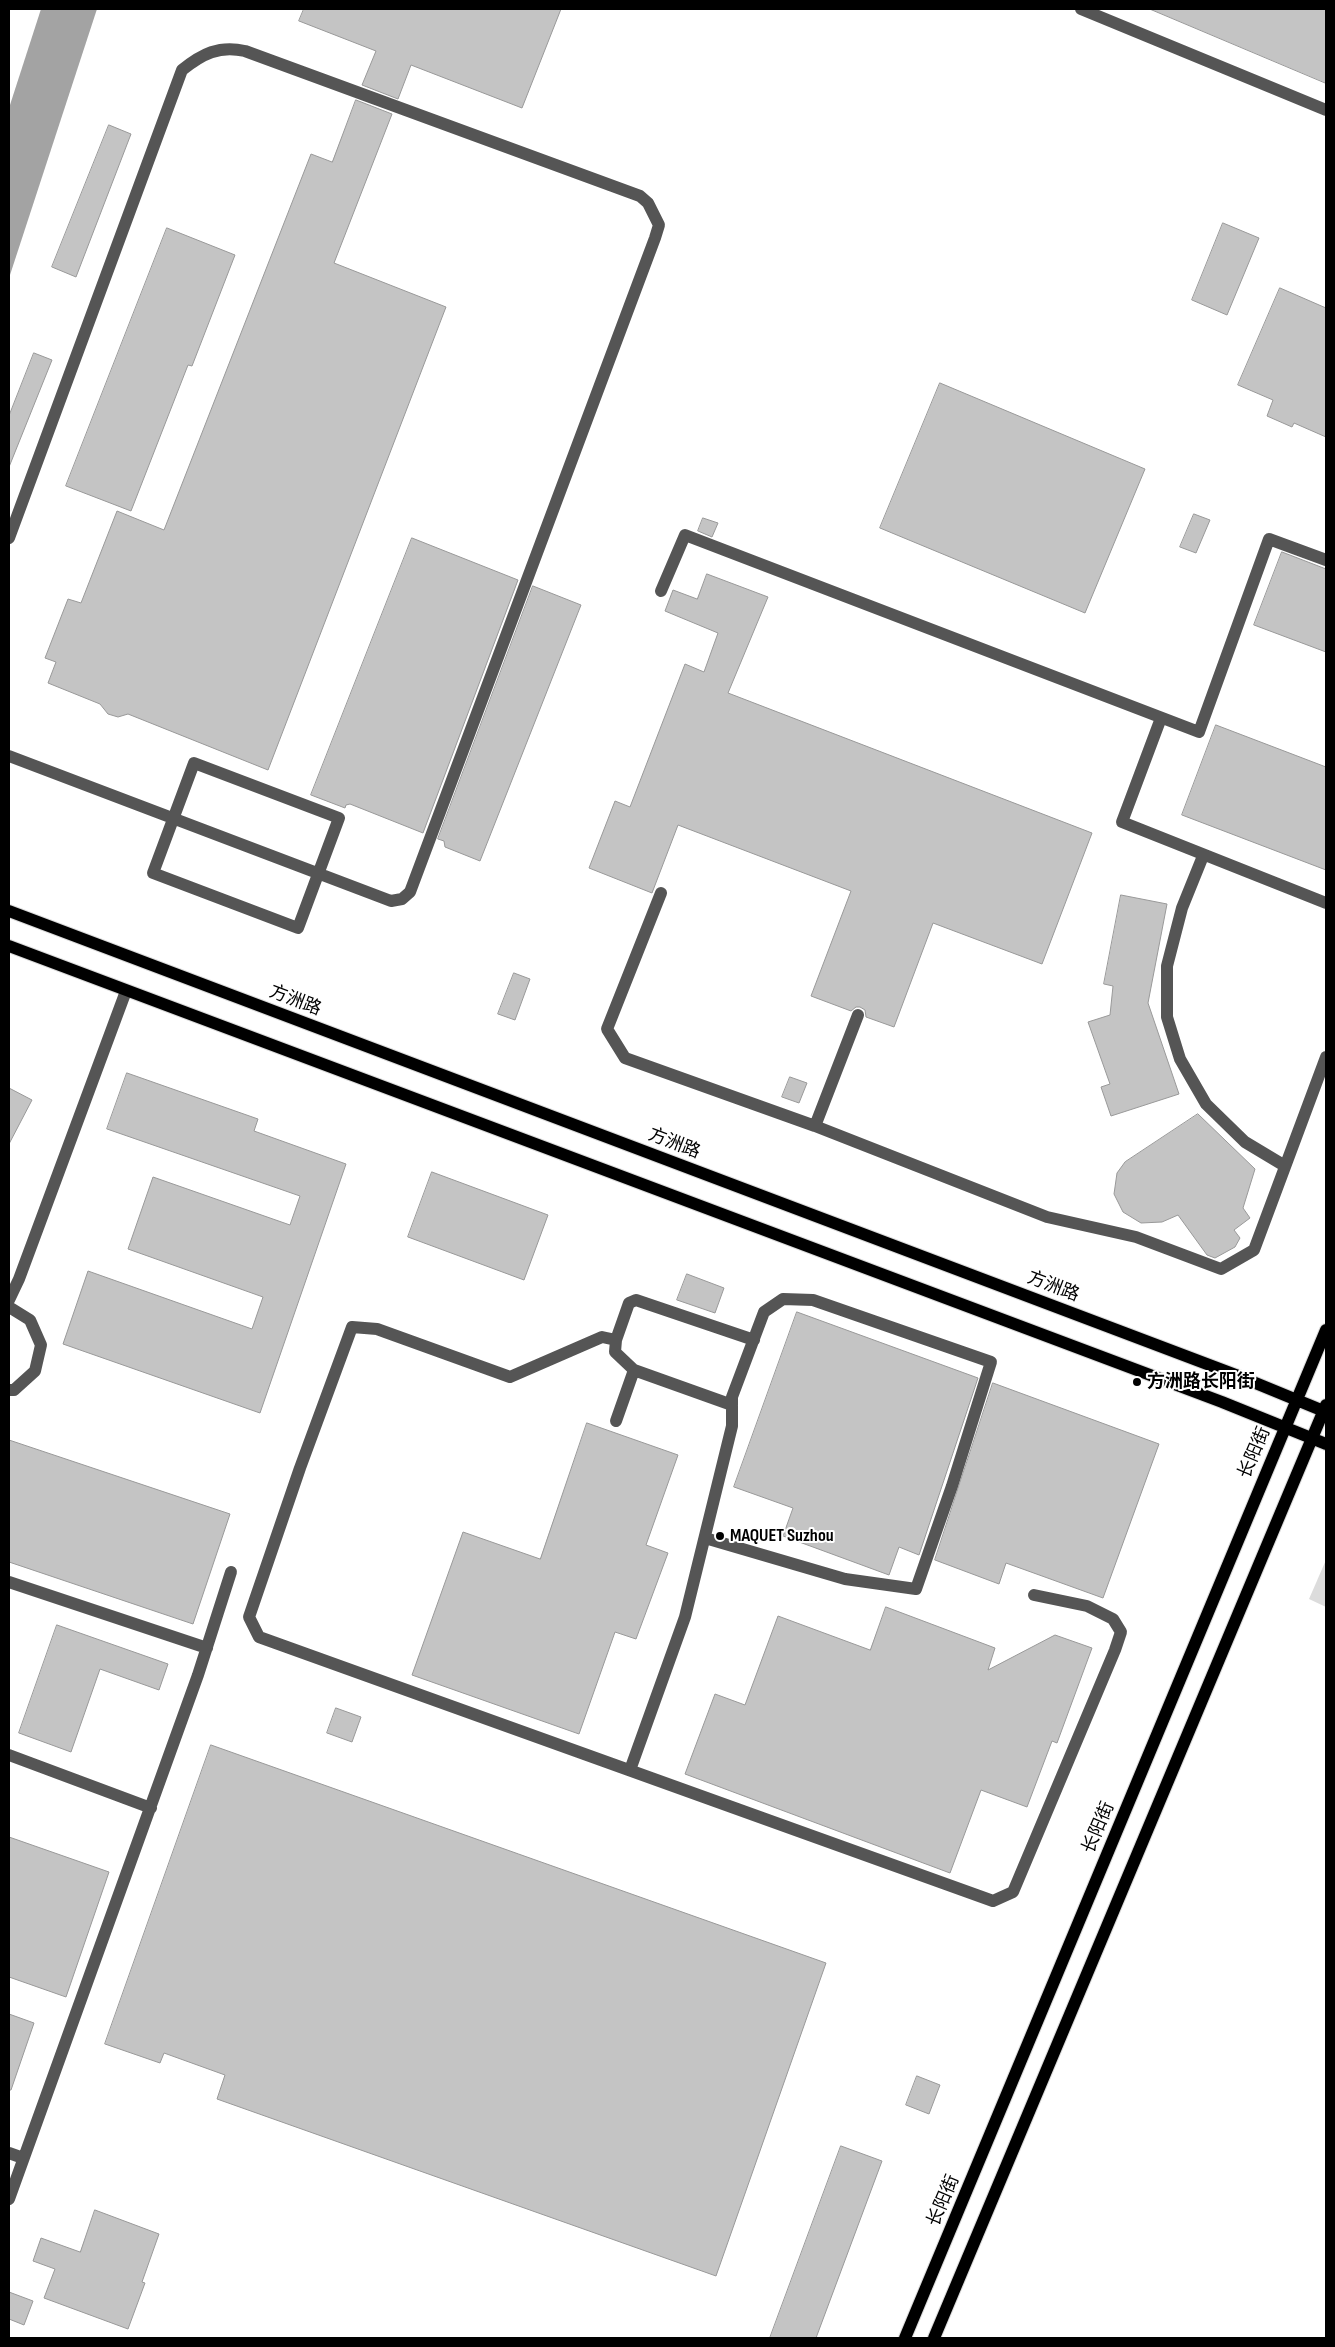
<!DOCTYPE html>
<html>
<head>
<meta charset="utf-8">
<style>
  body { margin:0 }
  #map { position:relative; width:1335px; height:2347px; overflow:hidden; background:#fff; font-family:"Sofia Sans Condensed",sans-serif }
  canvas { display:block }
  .frame { position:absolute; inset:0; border:10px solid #000; pointer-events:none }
</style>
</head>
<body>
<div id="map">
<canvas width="1335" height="2347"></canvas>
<div class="frame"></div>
</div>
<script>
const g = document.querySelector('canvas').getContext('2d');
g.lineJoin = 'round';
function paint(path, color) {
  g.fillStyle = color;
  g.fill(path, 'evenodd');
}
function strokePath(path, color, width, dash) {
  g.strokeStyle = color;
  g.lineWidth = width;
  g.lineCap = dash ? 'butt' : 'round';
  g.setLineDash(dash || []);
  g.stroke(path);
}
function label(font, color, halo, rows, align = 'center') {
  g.font = font + ' "Sofia Sans Condensed","Noto Sans SC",sans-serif';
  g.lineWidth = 4;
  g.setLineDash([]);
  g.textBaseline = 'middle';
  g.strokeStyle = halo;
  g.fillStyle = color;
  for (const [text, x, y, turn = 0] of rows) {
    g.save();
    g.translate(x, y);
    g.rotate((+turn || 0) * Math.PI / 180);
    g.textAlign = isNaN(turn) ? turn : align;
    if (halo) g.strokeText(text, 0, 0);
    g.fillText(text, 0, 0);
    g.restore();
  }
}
paint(new Path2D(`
  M 1326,1560 L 1326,1607 L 1309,1599 Z`), '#dcdcdc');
paint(new Path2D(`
  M 41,9 L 97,9 L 9,278 L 9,108 Z`), '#a3a3a3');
const building = new Path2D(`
  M 304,9 L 561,9 L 522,108 L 411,65 L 398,99 L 362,85 L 376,51 L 299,21 Z
  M 1150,9 L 1326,9 L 1326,83 Z
  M 356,100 L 392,114 L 334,263 L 446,307 L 268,770 L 128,714 L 118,717 L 108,714 L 100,704 L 48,683 L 56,662 L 45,658 L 68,599 L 81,603 L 117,511 L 164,530 L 311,154 L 332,162 Z
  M 109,125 L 131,134 L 76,277 L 52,267 Z
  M 1223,223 L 1259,238 L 1227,315 L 1192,300 Z
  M 167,228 L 235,255 L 192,366 L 188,365 L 131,511 L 66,486 Z
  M 1280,288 L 1326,308 L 1326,437 L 1294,423 L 1292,427 L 1267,416 L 1273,400 L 1238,385 Z
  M 34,353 L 52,360 L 9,467 L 9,416 Z
  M 940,383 L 1145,469 L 1085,613 L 880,528 Z
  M 1194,514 L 1210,520 L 1196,553 L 1180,547 Z
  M 703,518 L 718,523 L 712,537 L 698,531 Z
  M 412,538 L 518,580 L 423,833 L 350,804 L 346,805 L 345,808 L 311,795 Z
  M 1282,552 L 1326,569 L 1326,652 L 1254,625 Z
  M 707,574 L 768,597 L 728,693 L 1092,833 L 1042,964 L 933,923 L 894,1027 L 866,1017 L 865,1010 L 860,1007 L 856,1007 L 851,1011 L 811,996 L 851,891 L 678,825 L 652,893 L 589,868 L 615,801 L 630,807 L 685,664 L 704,672 L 718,633 L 665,611 L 673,590 L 697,599 Z
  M 533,586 L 581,605 L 480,861 L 445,847 L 444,841 L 438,839 Z
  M 1216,725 L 1326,767 L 1326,870 L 1182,815 Z
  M 1121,895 L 1167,904 L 1148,1003 L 1179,1094 L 1111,1116 L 1101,1087 L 1110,1084 L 1088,1022 L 1110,1015 L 1113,986 L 1104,984 Z
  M 514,973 L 530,979 L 515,1020 L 498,1014 Z
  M 127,1073 L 258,1119 L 254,1131 L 346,1164 L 260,1413 L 63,1344 L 88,1271 L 252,1329 L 263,1297 L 128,1249 L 153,1177 L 290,1225 L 300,1196 L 107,1129 Z
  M 790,1077 L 807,1083 L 799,1103 L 782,1097 Z
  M 9,1088 L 32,1100 L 9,1144 Z
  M 1198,1114 L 1255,1169 L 1243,1208 L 1250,1218 L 1234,1230 L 1240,1238 L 1235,1247 L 1215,1258 L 1207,1255 L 1178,1215 L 1162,1222 L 1141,1223 L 1123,1212 L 1114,1194 L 1117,1173 L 1125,1162 Z
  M 432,1172 L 548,1215 L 524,1280 L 408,1237 Z
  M 687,1274 L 724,1288 L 715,1313 L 677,1300 Z
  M 797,1312 L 978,1378 L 919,1555 L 899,1547 L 889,1575 L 783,1536 L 793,1508 L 734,1487 Z
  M 993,1383 L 1159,1444 L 1103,1598 L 1006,1563 L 999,1584 L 935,1560 Z
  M 587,1423 L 678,1455 L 646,1545 L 668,1553 L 636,1639 L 615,1632 L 579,1734 L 412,1675 L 463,1532 L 540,1559 Z
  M 9,1440 L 230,1514 L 193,1624 L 9,1562 Z
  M 886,1607 L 995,1648 L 988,1670 L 1055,1635 L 1092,1648 L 1057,1743 L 1052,1741 L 1027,1807 L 981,1790 L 950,1873 L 685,1774 L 715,1694 L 745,1705 L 778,1616 L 870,1650 Z
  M 57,1625 L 168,1664 L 159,1690 L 100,1669 L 71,1752 L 19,1733 Z
  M 336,1708 L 361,1717 L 352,1742 L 327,1733 Z
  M 211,1745 L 826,1963 L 716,2276 L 217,2099 L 225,2075 L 164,2053 L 160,2063 L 105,2044 Z
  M 9,1837 L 109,1872 L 66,1997 L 9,1977 Z
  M 9,2014 L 34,2023 L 11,2090 L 9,2090 Z
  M 917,2076 L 940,2085 L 929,2114 L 906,2105 Z
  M 841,2146 L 882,2161 L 816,2338 L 770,2338 Z
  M 95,2210 L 159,2234 L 142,2282 L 145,2283 L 128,2329 L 44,2298 L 55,2269 L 33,2261 L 41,2238 L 80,2252 Z
  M 9,2292 L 33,2301 L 24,2325 L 9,2319 Z`);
paint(building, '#c4c4c4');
strokePath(building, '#999', 1);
const major = new Path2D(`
  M 9,911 L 1236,1375 L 1326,1412
  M 9,946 L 1222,1402 L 1326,1444
  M 905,2338 L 1326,1330
  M 934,2338 L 1326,1405`);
strokePath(major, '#dbdbdb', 14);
strokePath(new Path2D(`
  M 1081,9 L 1326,110
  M 9,538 L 182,70 C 202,54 219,45 245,51 L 640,196 L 648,203 L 659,225 L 655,238 L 410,892 L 402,899 L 391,901 L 9,756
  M 661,591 L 685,535 L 1199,732 L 1269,539 L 1326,560
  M 1161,718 L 1122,822 L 1326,903
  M 194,763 L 339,818 L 298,928 L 153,873 Z
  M 1203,856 L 1182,908 L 1167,966 L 1167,1017 L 1180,1059 L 1206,1104 L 1245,1142 L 1285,1166
  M 661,893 L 607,1029 L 625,1058 L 815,1126 L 1047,1217 L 1136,1237 L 1221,1269 L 1254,1250 L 1326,1057
  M 815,1126 L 858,1015
  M 9,1300 L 19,1279 L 126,991
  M 9,1307 L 30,1320 L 41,1345 L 35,1371 L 14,1390 L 9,1390
  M 616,1340 L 602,1337 L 510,1377 L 377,1329 L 352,1327 L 300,1468 L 249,1617 L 259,1637 L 993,1901 L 1013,1892 L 1115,1650 L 1121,1632 L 1113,1619 L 1087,1606 L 1034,1595
  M 732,1405 L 634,1370 L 615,1352 L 616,1340 L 629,1303 L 636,1300 L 754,1340
  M 616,1421 L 634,1370
  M 9,1582 L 207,1648
  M 9,1755 L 151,1808
  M 630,1770 L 685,1617 L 732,1426 L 732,1397 L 764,1312 L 783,1299 L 813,1300 L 991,1362 L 952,1486 L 916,1589 L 845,1579 L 705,1538
  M 9,2153 L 23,2158
  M 9,2199 L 198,1675 L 231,1572`), '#555', 12);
strokePath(major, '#000', 12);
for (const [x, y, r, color] of [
  [1137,1382,5,"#000"],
  [720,1536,5,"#000"]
]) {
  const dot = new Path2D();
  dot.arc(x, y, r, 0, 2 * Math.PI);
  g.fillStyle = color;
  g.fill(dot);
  strokePath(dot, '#fff', 2);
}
label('18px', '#000', '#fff', [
  ["方洲路",295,1001,21],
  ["方洲路",674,1144,21],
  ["方洲路",1053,1287,21],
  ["长阳街",1255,1453,-67],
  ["长阳街",1099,1828,-67],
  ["长阳街",944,2201,-67]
]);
label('bold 18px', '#000', '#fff', [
  ["方洲路长阳街",1147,1382],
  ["MAQUET Suzhou",730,1536]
], 'left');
</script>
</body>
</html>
